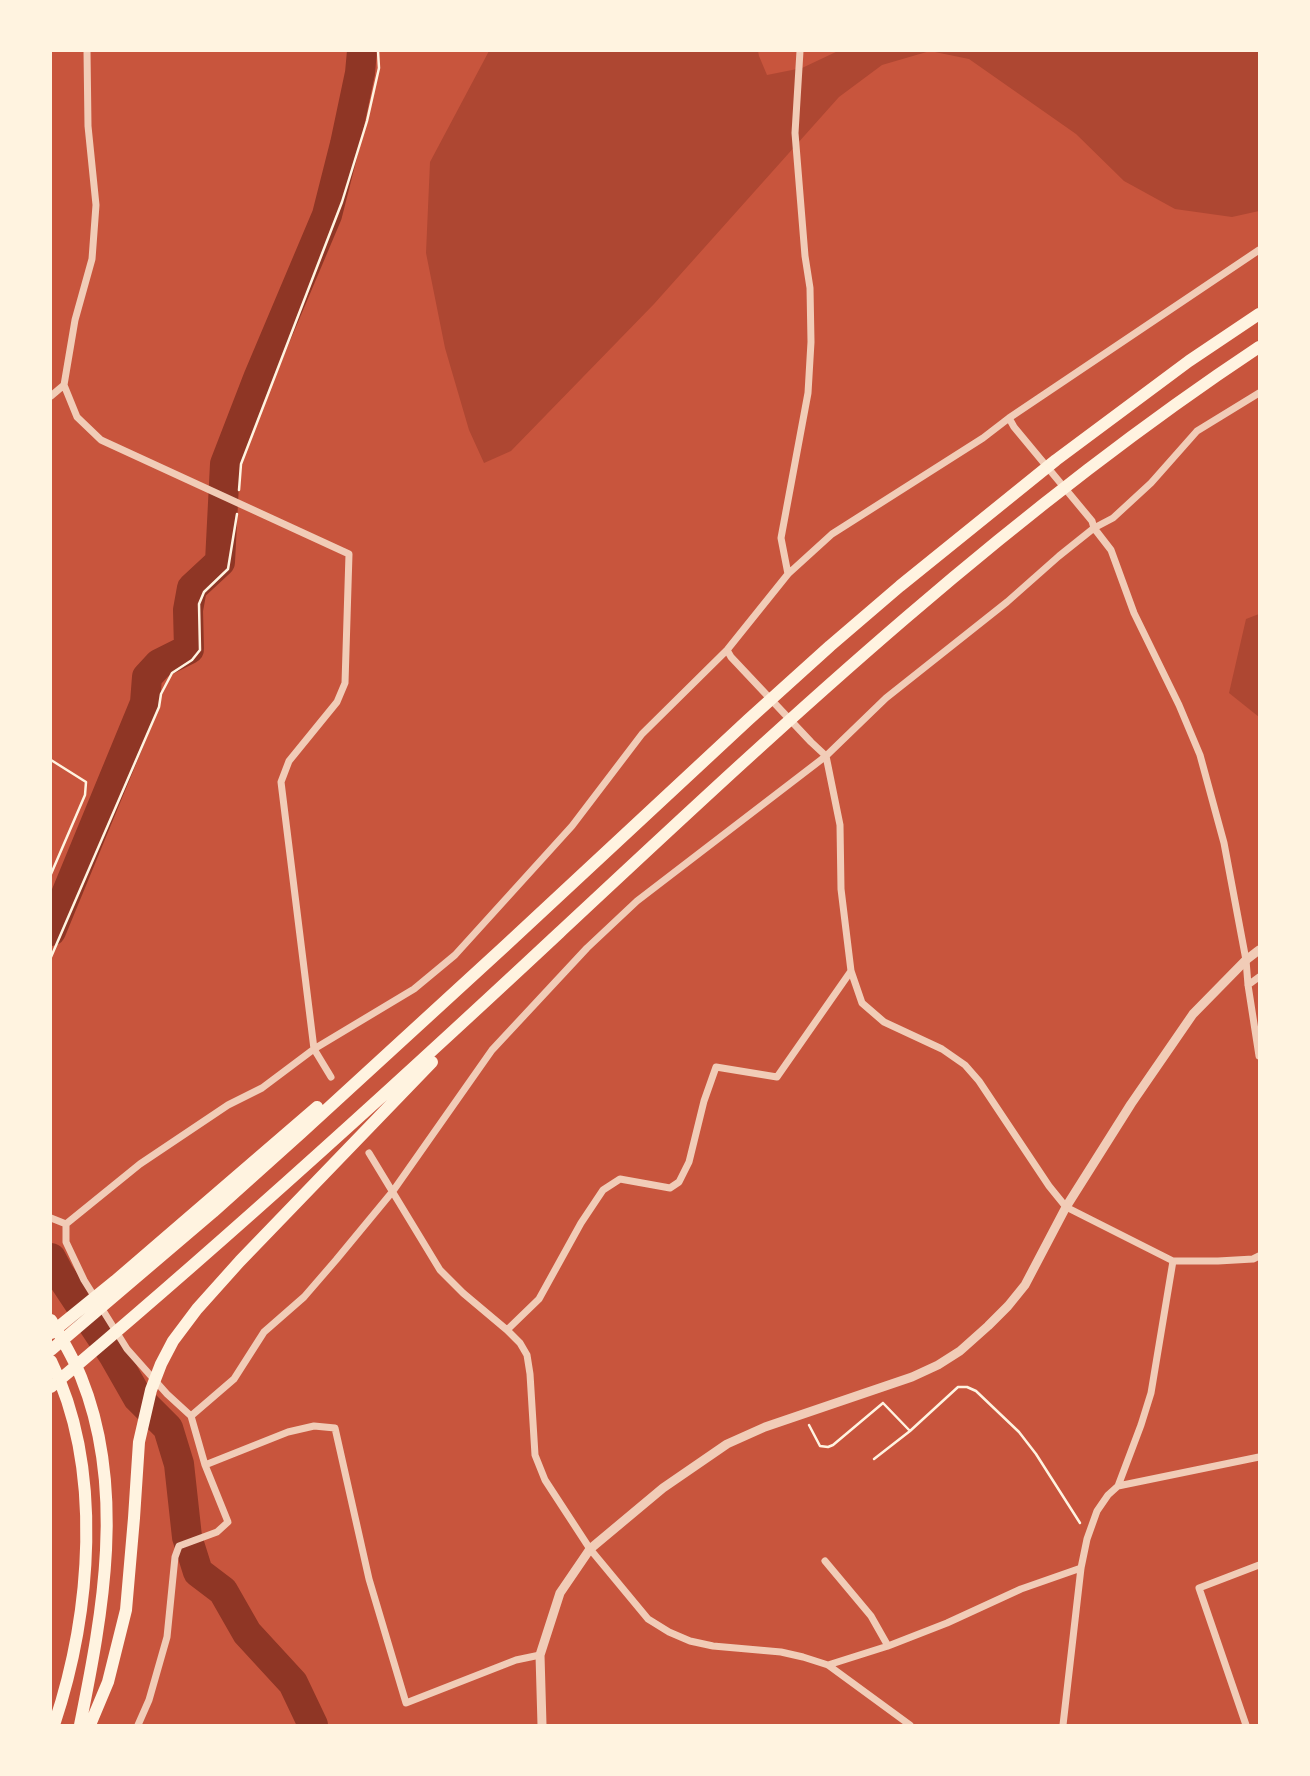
<!DOCTYPE html>
<html>
<head>
<meta charset="utf-8">
<style>
  body { margin:0 }
  #map { position:relative; width:1310px; height:1776px; overflow:hidden; background:#c8553d; font-family:"Exo 2",sans-serif }
  canvas { display:block }
  .frame { position:absolute; inset:0; border:52px solid #fff3e0; pointer-events:none }
</style>
</head>
<body>
<div id="map">
<canvas width="1310" height="1776"></canvas>
<div class="frame"></div>
</div>
<script>
const g = document.querySelector('canvas').getContext('2d');
g.lineJoin = 'round';
function paint(path, color) {
  g.fillStyle = color;
  g.fill(path, 'evenodd');
}
function strokePath(path, color, width, dash) {
  g.strokeStyle = color;
  g.lineWidth = width;
  g.lineCap = dash ? 'butt' : 'round';
  g.setLineDash(dash || []);
  g.stroke(path);
}
paint(new Path2D(`
  M 489,51 L 758,51 L 759,56 L 767,75 L 802,68 L 838,51 L 1259,51 L 1259,211 L 1232,217 L 1175,209 L 1124,181 L 1076,134 L 969,59 L 930,51 L 882,65 L 839,97 L 654,304 L 511,451 L 484,463 L 469,430 L 445,348 L 426,253 L 430,162 Z
  M 1259,614 L 1259,717 L 1229,693 L 1246,619 Z`), '#ae4732');
strokePath(new Path2D(`
  M 51,931 L 145,703 L 147,677 L 159,664 L 189,649 L 188,610 L 192,588 L 220,562 L 225,464 L 259,376 L 327,215 L 345,144 L 360,73 L 362,51
  M 51,1258 L 59,1273 L 114,1356 L 138,1398 L 168,1428 L 179,1464 L 187,1537 L 198,1572 L 223,1591 L 247,1633 L 293,1683 L 313,1725`), '#8f3625', 30);
strokePath(new Path2D(`
  M 239,490 L 241,464 L 342,202 L 367,121 L 379,68 L 378,51
  M 51,760 L 86,782 L 85,795 L 51,874
  M 51,957 L 159,707 L 161,694 L 172,673 L 192,660 L 200,650 L 199,604 L 204,592 L 228,569 L 237,514
  M 883,1403 L 910,1431
  M 809,1425 L 820,1446 L 828,1447 L 833,1445 L 883,1403
  M 874,1459 L 910,1431 L 958,1387 L 967,1387 L 976,1391 L 1019,1432 L 1036,1454 L 1080,1523`), '#fff3e0', 2.5);
strokePath(new Path2D(`
  M 87,51 L 88,126 L 96,205 L 92,259 L 75,320 L 64,385 L 77,417 L 101,440 L 349,554 L 345,683 L 337,702 L 289,761 L 281,782 L 314,1049 L 331,1077
  M 51,396 L 64,385
  M 1009,418 L 1014,427 L 1092,521 L 1094,528 L 1111,550 L 1134,613 L 1179,705 L 1200,755 L 1224,843 L 1246,960 L 1248,985 L 1259,1056
  M 788,574 L 781,538 L 808,393 L 811,342 L 810,288 L 805,256 L 795,133 L 800,51
  M 727,650 L 731,657 L 811,742 L 826,756 L 840,825 L 841,889 L 851,971 L 862,1003 L 884,1022 L 942,1049 L 965,1065 L 979,1081 L 1049,1186 L 1066,1207 L 1173,1261 L 1218,1261 L 1253,1259 L 1259,1256
  M 1248,985 L 1259,977
  M 369,1153 L 440,1270 L 463,1293 L 507,1330 L 520,1343 L 527,1355 L 530,1374 L 535,1455 L 545,1480 L 590,1549 L 648,1619 L 669,1632 L 690,1641 L 713,1646 L 781,1652 L 803,1657 L 828,1665 L 910,1725
  M 51,1218 L 66,1224 L 140,1164 L 228,1105 L 262,1088 L 314,1049 L 414,989 L 455,955 L 572,826 L 642,734 L 727,650 L 788,574 L 832,534 L 983,438 L 1009,418 L 1259,250
  M 66,1224 L 66,1242 L 84,1280 L 127,1349 L 167,1394 L 191,1416
  M 507,1330 L 539,1299 L 581,1223 L 603,1190 L 620,1179 L 670,1188 L 679,1182 L 689,1162 L 704,1101 L 716,1067 L 777,1077 L 851,971
  M 205,1465 L 288,1432 L 314,1426 L 335,1428 L 369,1579 L 406,1703 L 516,1660 L 540,1655
  M 1118,1486 L 1141,1425 L 1151,1393 L 1173,1261
  M 825,1561 L 871,1616 L 888,1646
  M 828,1665 L 888,1646 L 947,1623 L 1021,1589 L 1081,1568
  M 138,1725 L 149,1700 L 167,1637 L 175,1557 L 179,1546 L 217,1532 L 228,1522 L 205,1465 L 191,1416 L 234,1379 L 264,1332 L 304,1297 L 336,1260 L 393,1191 L 492,1050 L 587,948 L 637,901 L 826,756 L 886,698 L 1007,602 L 1059,556 L 1094,528 L 1113,518 L 1151,483 L 1197,431 L 1259,393
  M 1063,1725 L 1081,1568 L 1087,1539 L 1097,1511 L 1108,1495 L 1118,1486 L 1259,1457
  M 1246,1725 L 1199,1588 L 1259,1565`), '#f1ccb7', 7);
strokePath(new Path2D(`
  M 542,1725 L 540,1655 L 560,1593 L 590,1549 L 663,1488 L 727,1444 L 765,1427 L 912,1377 L 938,1365 L 960,1351 L 988,1326 L 1008,1306 L 1025,1285 L 1066,1207 L 1131,1104 L 1193,1014 L 1246,960 L 1259,950`), '#f1ccb7', 9);
strokePath(new Path2D(`
  M 51,1320 C 62,1339 73,1357 81,1377 C 126,1488 103,1612 80,1725
  M 51,1333 L 115,1281 L 317,1107
  M 51,1350 L 213,1212 L 301,1133 L 505,946 L 748,720 L 830,646 L 900,586 L 1056,460 L 1189,361 L 1259,314
  M 51,1361 C 104,1469 91,1614 54,1725
  M 51,1387 C 225,1241 393,1088 559,933 C 782,725 1004,516 1259,347
  M 90,1725 L 108,1682 L 126,1610 L 134,1518 L 139,1442 L 151,1390 L 161,1364 L 173,1341 L 197,1309 L 240,1261 L 432,1062`), '#fff3e0', 12);
</script>
</body>
</html>
